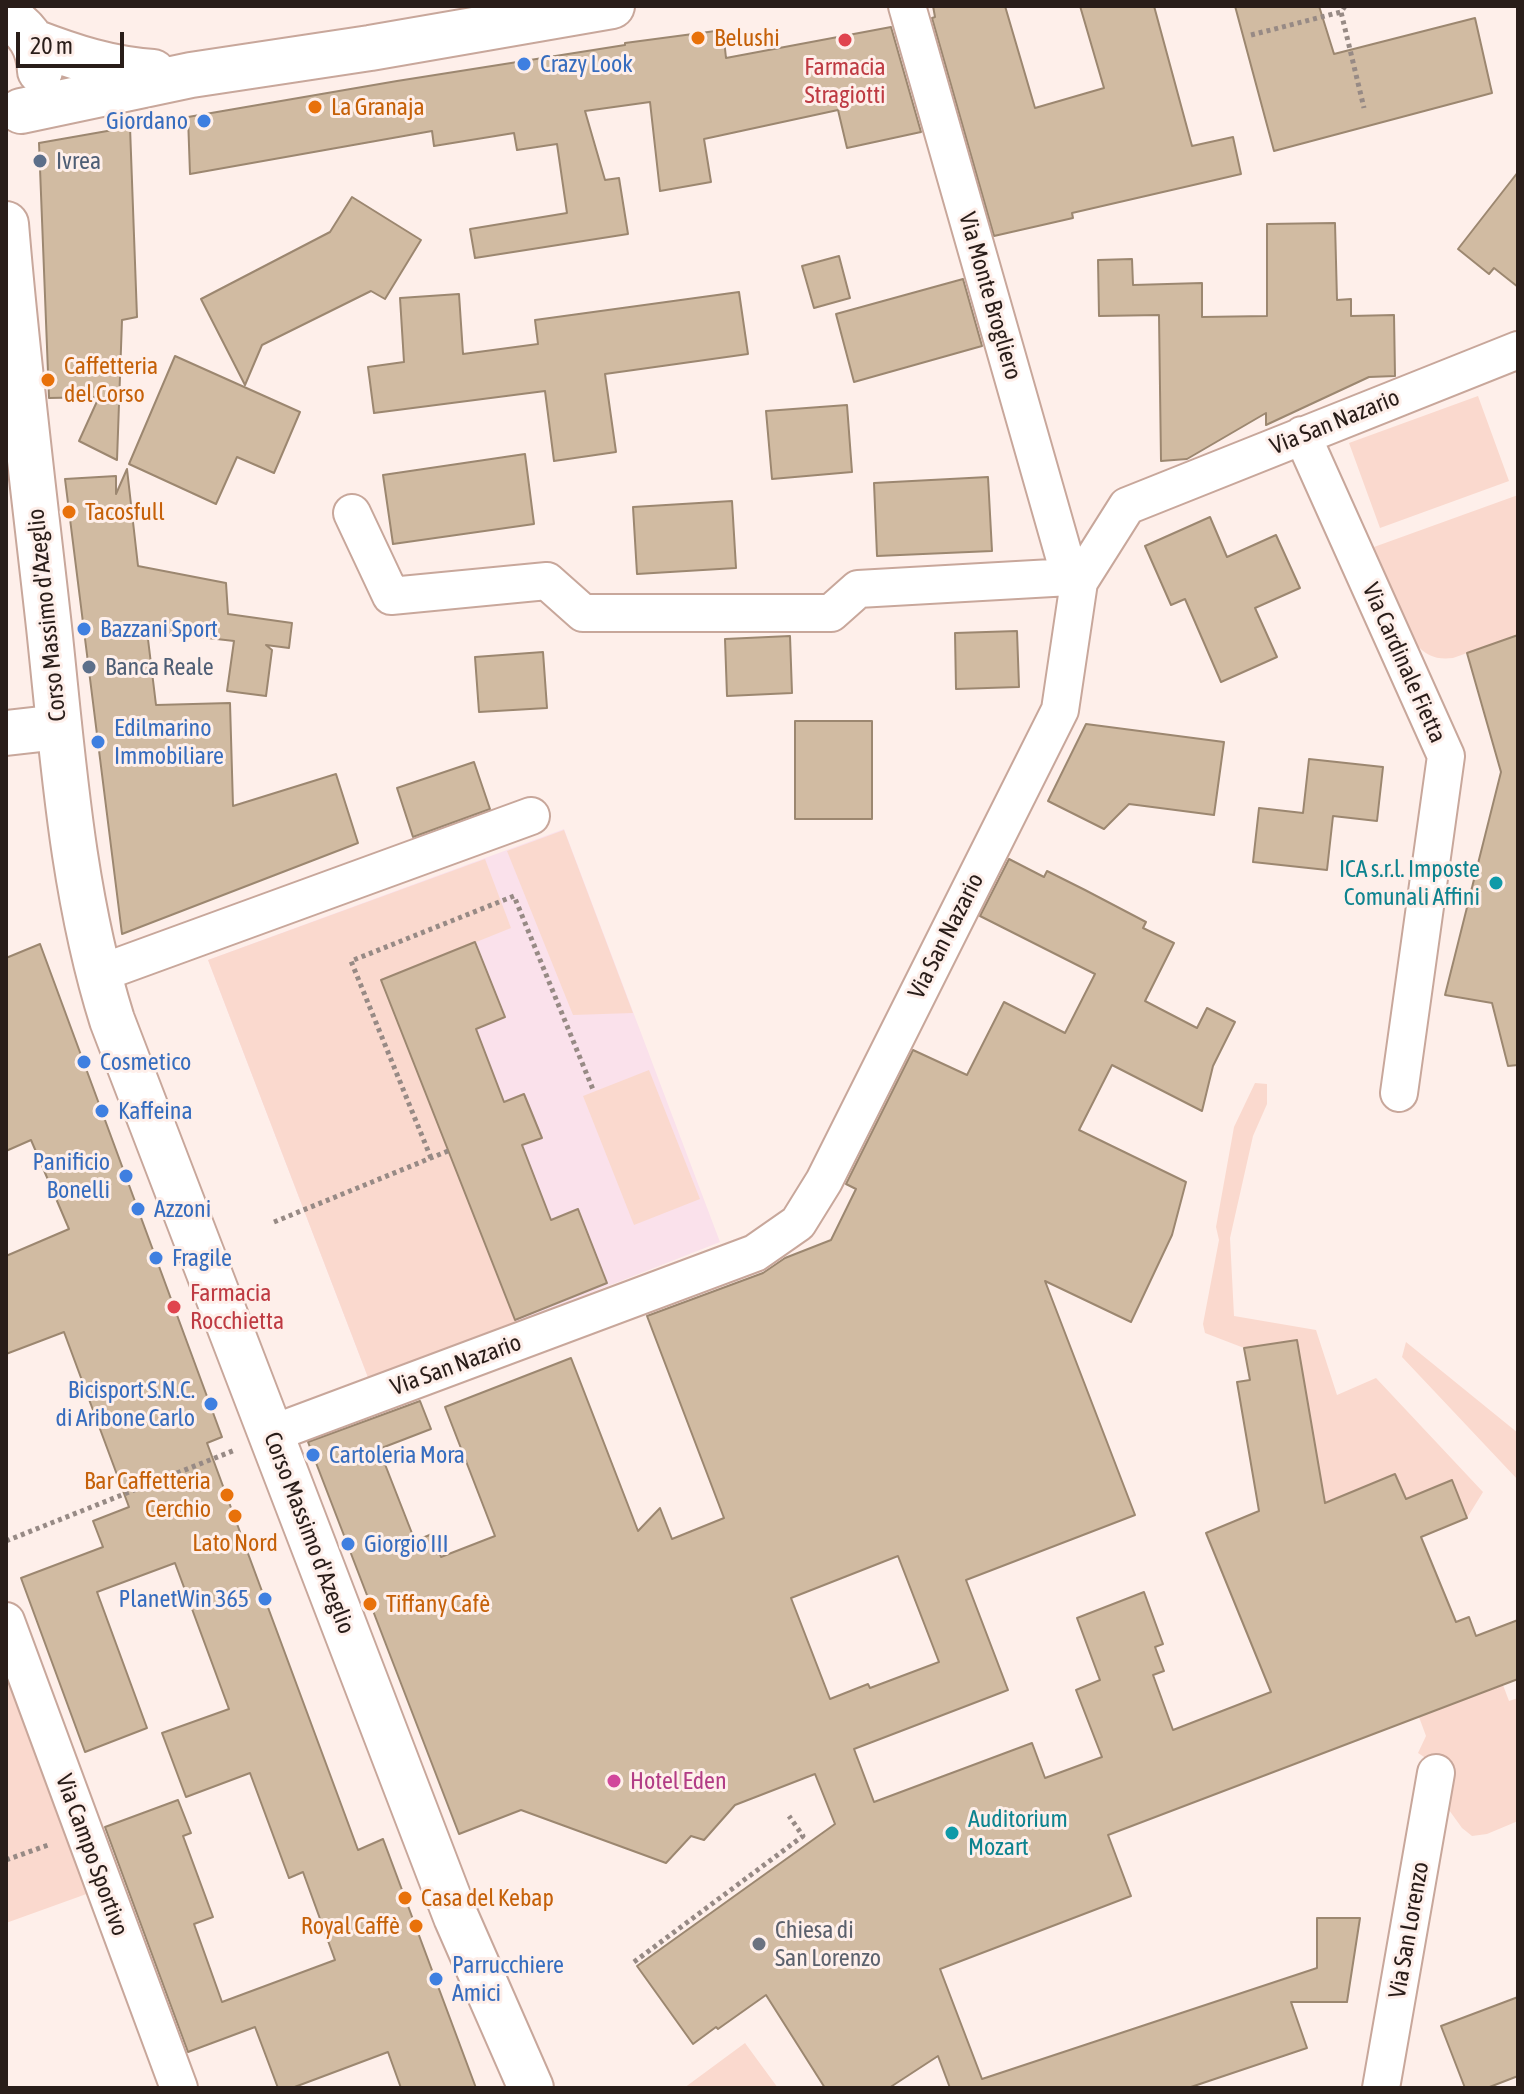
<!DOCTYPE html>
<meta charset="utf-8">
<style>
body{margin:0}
#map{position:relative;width:1524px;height:2094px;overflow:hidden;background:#feefea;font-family:"Asap Condensed",sans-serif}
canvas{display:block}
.frame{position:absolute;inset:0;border:8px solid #291d19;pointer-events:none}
.scale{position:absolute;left:16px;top:32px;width:108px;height:36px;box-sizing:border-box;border:4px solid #291d19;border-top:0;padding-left:10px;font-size:24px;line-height:28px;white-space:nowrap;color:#291d19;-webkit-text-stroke:6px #feefea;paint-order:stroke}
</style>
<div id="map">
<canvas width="1524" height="2094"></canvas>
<div class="frame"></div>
<div class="scale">20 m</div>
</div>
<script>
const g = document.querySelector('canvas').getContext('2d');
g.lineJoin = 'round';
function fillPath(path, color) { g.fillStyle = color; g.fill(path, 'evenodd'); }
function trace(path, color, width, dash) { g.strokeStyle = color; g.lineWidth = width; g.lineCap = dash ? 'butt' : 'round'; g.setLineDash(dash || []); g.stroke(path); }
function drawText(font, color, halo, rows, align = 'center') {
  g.font = font + ' "Asap Condensed",sans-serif'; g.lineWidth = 6; g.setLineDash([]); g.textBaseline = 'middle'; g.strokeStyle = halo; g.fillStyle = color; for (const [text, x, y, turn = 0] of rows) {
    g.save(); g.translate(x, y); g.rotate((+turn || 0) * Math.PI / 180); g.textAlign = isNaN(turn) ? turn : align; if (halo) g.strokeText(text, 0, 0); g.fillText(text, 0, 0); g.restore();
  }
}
fillPath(new Path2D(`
 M564,829L720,1242L369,1380L208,960Z`), '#fae1eb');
fillPath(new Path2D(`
 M1478,396L1509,481L1380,528L1349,443Z
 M1518,495V635L1453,658C1437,660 1426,656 1416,644L1374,547Z
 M564,830L633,1013L573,1015L507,851Z
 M485,859L511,928L382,980L517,1322L369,1380L208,960Z
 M649,1070L700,1199L634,1225L583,1096Z
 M1255,1083L1267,1084V1104L1253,1136L1230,1238L1234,1316L1316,1330L1337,1395L1376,1378L1483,1492L1467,1518L1452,1481L1406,1499L1395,1474L1324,1503L1297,1340L1244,1348L1205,1333L1203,1324L1219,1240L1216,1227L1234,1127Z
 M1406,1342L1518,1433V1480L1402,1357Z
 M6,1660L92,1892L6,1923Z
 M1503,1685L1509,1701L1518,1698V1821L1487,1834L1472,1836L1462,1828L1449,1810L1453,1776L1418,1753L1426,1736L1419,1717Z
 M745,2043L778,2088H684Z`), '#fad9ce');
const building = new Path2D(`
 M933,6H1005L1035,108L1104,88L1080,6H1154L1192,146L1233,137L1241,174L1072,213L1073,218L994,236L932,18L935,17Z
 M1235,6H1319L1334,54L1475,18L1492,93L1274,151Z
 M891,27L921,132L847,148L838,110L704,139L711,182L660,191L650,102L585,111L605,180L619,178L628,234L475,258L470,229L567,213L557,144L517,150L514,133L434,146L432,131L190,174L188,117L397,81L625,45V43L723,30L726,58Z
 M130,127L137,317L122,320L117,460L79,441L99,397L49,398L39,143Z
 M1518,172V287L1494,268L1489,274L1458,249Z
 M352,197L421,240L385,299L371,291L262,345L245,385L201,299L330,232Z
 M1335,223L1337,300L1351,299V316L1394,315L1395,376L1369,377L1266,425V413L1187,459L1161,461L1159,315L1099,316L1098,260L1132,259L1133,285L1202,283V317L1267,316V224Z
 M839,256L850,298L814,308L802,266Z
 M963,279L982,346L854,382L836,314Z
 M739,292L748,354L605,374L616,452L554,461L545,391L374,413L368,367L404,362L400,298L459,294L463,354L538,344L535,320Z
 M175,356L300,412L274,473L237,457L216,504L129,464Z
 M847,405L852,472L772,479L766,411Z
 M525,454L534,524L393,544L383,475Z
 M127,469L138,566L226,583L228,614L292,623L289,648L266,645L272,650L266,696L227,691L234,641L147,631L156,705L230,703L233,806L336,774L358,843L122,934L65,479L116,476V494Z
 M988,477L992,551L877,556L874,483Z
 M732,501L736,568L637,574L633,507Z
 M1210,517L1227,557L1276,535L1300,588L1255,608L1277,657L1221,682L1185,599L1171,605L1145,546Z
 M1017,631L1019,687L956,689L955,633Z
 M1518,635V1065L1508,1066L1492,1003L1445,995L1501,772L1467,653Z
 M790,636L792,693L727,696L725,639Z
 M543,652L547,708L479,712L475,657Z
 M795,721H872V819H795Z
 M1086,724L1224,742L1214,815L1129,804L1104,829L1048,801Z
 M1309,759L1383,767L1377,821L1333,816L1327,870L1253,862L1259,808L1303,813Z
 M474,762L490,809L413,837L397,788Z
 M1009,859L1044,877L1047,871L1085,890L1146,922L1143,928L1174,943L1145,1001L1197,1028L1207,1008L1235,1022L1213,1066L1202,1111L1112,1065L1079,1130L1186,1182L1172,1235L1131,1322L1045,1281L1135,1515L966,1580L1008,1690L854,1749L874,1802L1032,1743L1045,1778L1102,1757L1076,1690L1100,1680L1077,1618L1144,1592L1163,1644L1155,1647L1164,1671L1153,1675L1173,1730L1271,1692L1206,1533L1259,1511L1237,1382L1250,1380L1244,1348L1297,1340L1325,1503L1395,1474L1406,1499L1452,1480L1467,1518L1421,1537L1456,1622L1469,1617L1476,1636L1518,1620V1679L1108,1835L1131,1896L940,1969L982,2079L1317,1968V1918H1360L1347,2002H1291L1307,2048L1188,2088H950L938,2056L889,2088H825L766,1995L718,2029L716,2027L693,2044L637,1966L835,1824L815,1774L735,1805L704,1840L691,1836L666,1863L521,1810L459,1834L308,1442L420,1401L431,1429L379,1449L415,1541L432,1534L441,1557L495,1536L445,1407L571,1358L638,1531L660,1508L672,1539L724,1518L647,1316L763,1273L785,1258L831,1240L856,1189L846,1184L913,1050L967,1075L1004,1002L1065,1033L1095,974L980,916ZM898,1556L939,1662L870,1688L868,1684L830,1699L791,1598Z
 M475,942L505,1017L476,1029L504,1102L524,1094L542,1138L522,1145L551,1220L578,1209L607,1283L515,1320L381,980Z
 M40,944L222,1437L207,1443L358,1850L383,1839L476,2088H401L388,2052L292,2088H278L255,2027L188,2052L105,1827L178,1800L191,1833L183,1836L213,1917L194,1924L222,2002L335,1960L303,1872L289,1878L250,1773L186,1797L162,1733L229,1709L175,1563L97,1592L147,1728L85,1752L21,1578L103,1547L93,1521L129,1507L64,1332L6,1354V1256L69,1229L31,1140L6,1151V958Z
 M1518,1997V2076L1487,2088H1465L1441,2026Z`);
fillPath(building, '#d1bba2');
trace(building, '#9c8770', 2);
const street = new Path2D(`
 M907,6L1070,577L1079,582
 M1302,435L1446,756L1399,1093
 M352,513L391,596L547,581L583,613H831L858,589L1070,577
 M98,974L531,816
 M271,1434L755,1253L798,1223L824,1181L1060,710L1079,582L1127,506L1518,350
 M6,1621L179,2088
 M1381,2088L1436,1773`);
const secondary = new Path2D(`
 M6,733L59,727`);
const primary = new Path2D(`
 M6,16C28,29 39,46 40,71
 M34,42C73,57 110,69 153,72
 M21,111L191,75L370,48L612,6
 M6,224C17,358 34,493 49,627C63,758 72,893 112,1020L456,1917L531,2088`);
trace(street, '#c8a79b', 40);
trace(secondary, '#c8a79b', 48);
trace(primary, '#c8a79b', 48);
trace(new Path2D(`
 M1345,6L1341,12L1364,108
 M1251,35L1341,12
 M431,1158L351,961L514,896L594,1092
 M274,1222L448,1151
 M6,1541L235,1450
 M6,1860L51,1844
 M634,1962L803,1836L789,1816`), '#978a85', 5, [4, 4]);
trace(street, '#fff', 36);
trace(secondary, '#fff', 44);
trace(primary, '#fff', 44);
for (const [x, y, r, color] of [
 [698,38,8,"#e8710a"],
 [845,40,8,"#e0444e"],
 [524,64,8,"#3f7fe0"],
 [315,107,8,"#e8710a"],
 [204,121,8,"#3f7fe0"],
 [40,161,8,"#5c6f8a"],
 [48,380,8,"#e8710a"],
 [69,512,8,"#e8710a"],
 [84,629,8,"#3f7fe0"],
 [89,667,8,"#5c6f8a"],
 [98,742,8,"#3f7fe0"],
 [1496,883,8,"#0f9aa8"],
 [84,1062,8,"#3f7fe0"],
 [102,1111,8,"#3f7fe0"],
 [126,1176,8,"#3f7fe0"],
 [138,1209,8,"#3f7fe0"],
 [156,1258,8,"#3f7fe0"],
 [174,1307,8,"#e0444e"],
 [211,1404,8,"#3f7fe0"],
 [313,1455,8,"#3f7fe0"],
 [227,1495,8,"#e8710a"],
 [235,1516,8,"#e8710a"],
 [348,1544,8,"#3f7fe0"],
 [265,1599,8,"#3f7fe0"],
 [370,1604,8,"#e8710a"],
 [614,1781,8,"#d1479c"],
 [952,1833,8,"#0f9aa8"],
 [405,1898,8,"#e8710a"],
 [416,1926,8,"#e8710a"],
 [759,1944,8,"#6b7280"],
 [436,1979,8,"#3f7fe0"]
]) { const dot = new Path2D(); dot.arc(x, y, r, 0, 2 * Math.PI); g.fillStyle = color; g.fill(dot); trace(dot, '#feefea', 3); }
drawText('24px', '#c56008', '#feefea', [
 ["Belushi",714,38],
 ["La Granaja",331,107],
 ["Caffetteria",64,366],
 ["del Corso",64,394],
 ["Tacosfull",85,512],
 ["Bar Caffetteria",211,1481,"right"],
 ["Cerchio",211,1509,"right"],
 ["Lato Nord",235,1543,"center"],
 ["Tiffany Cafè",386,1604],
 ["Casa del Kebap",421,1898],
 ["Royal Caffè",400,1926,"right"]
], 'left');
drawText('24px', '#366cbe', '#feefea', [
 ["Crazy Look",540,64],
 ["Giordano",188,121,"right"],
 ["Bazzani Sport",100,629],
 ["Edilmarino",114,728],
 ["Immobiliare",114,756],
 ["Cosmetico",100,1062],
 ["Kaffeina",118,1111],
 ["Panificio",110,1162,"right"],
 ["Bonelli",110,1190,"right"],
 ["Azzoni",154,1209],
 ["Fragile",172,1258],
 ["Bicisport S.N.C.",195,1390,"right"],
 ["di Aribone Carlo",195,1418,"right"],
 ["Cartoleria Mora",329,1455],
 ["Giorgio III",364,1544],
 ["PlanetWin 365",249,1599,"right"],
 ["Parrucchiere",452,1965],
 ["Amici",452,1993]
], 'left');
drawText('24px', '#be3a42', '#feefea', [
 ["Farmacia",845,67],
 ["Stragiotti",845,95],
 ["Farmacia",190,1293,"left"],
 ["Rocchietta",190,1321,"left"]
]);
drawText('24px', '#4e5e75', '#feefea', [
 ["Ivrea",56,161],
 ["Banca Reale",105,667]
], 'left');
drawText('24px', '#291d19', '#feefea', [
 ["Via Monte Brogliero",990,296,74],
 ["Via San Nazario",1335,422,-22],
 ["Corso Massimo d'Azeglio",47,615,-96],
 ["Via Cardinale Fietta",1404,663,66],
 ["Via San Nazario",946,936,-63],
 ["Via San Nazario",456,1365,-20],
 ["Corso Massimo d'Azeglio",309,1533,69],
 ["Via Campo Sportivo",92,1855,70],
 ["Via San Lorenzo",1409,1930,-80]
]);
drawText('24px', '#0d838f', '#feefea', [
 ["ICA s.r.l. Imposte",1480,869],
 ["Comunali Affini",1480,897],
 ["Auditorium",968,1819,"left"],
 ["Mozart",968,1847,"left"]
], 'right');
drawText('24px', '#b23c85', '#feefea', [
 ["Hotel Eden",630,1781]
], 'left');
drawText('24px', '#5b616d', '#feefea', [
 ["Chiesa di",775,1930],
 ["San Lorenzo",775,1958]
], 'left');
</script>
